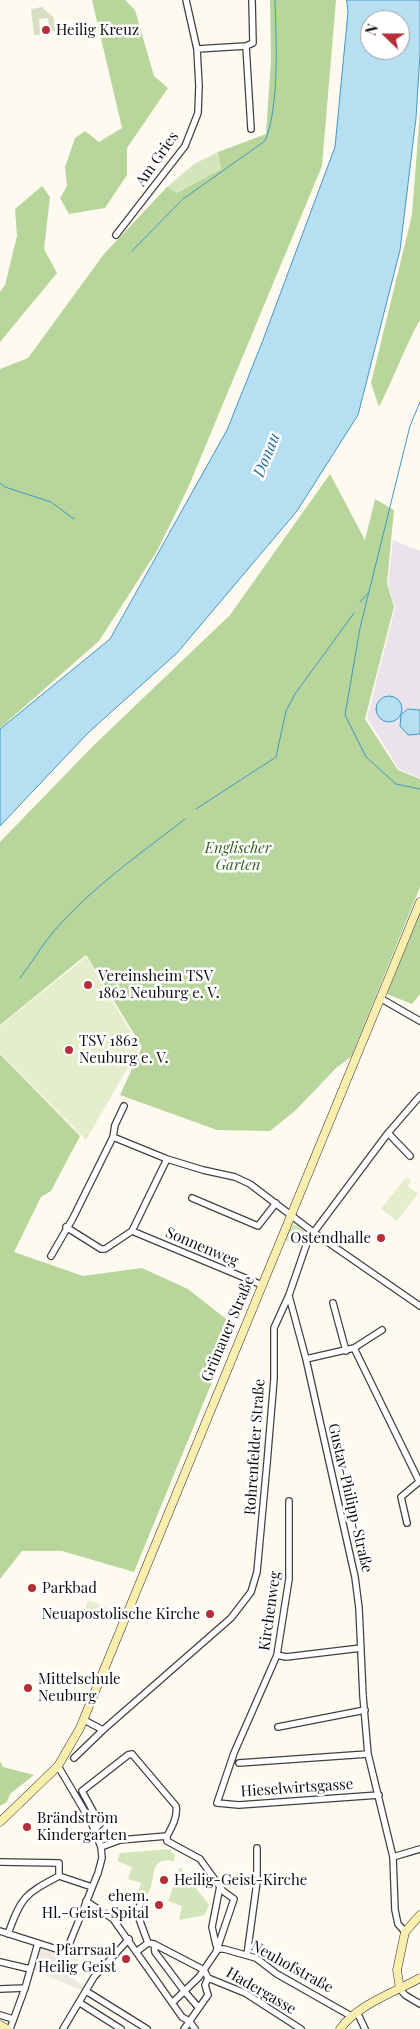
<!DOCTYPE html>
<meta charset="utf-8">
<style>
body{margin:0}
#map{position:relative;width:420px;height:2029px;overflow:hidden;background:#fefaef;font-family:"Playfair Display",serif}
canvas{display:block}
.north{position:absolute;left:360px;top:10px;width:50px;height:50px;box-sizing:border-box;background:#fff;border:1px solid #9f9f9f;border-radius:50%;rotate:292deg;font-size:14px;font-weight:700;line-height:20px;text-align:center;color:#0e0e0e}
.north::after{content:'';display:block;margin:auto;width:18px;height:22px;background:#b52e3a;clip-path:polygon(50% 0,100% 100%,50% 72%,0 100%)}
</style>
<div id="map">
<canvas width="420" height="2029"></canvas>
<div class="north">N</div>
</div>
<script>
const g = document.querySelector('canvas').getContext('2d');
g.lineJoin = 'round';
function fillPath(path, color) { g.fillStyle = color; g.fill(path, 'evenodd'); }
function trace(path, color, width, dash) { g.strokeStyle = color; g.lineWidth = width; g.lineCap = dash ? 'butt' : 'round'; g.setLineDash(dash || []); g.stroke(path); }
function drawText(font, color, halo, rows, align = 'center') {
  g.font = font + ' "Playfair Display",serif'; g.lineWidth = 5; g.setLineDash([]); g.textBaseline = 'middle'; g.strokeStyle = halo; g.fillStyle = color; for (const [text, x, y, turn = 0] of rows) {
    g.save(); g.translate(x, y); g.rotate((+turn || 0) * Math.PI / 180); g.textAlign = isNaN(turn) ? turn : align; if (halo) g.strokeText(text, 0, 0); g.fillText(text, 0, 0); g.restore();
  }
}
fillPath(new Path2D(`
 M393,540L420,551V778L399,769L367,718L395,608L388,583Z`), '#eae3ec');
fillPath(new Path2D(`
 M218,152L221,169L175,193L167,187L194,164Z
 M293,1225H297L304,1231V1235L300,1246L285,1240L290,1228Z
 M169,1849L175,1855L174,1861C153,1857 155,1870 151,1886C150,1891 146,1896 143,1900L137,1898L141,1883L128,1879L132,1867L117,1861L120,1853Z
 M180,1867L209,1905L205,1915L179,1920L182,1906L168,1901Z`), '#d3e6bb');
fillPath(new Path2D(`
 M92,0H125L135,10L154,76L168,88L127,148V175L105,208L69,214L60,198L67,186L65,167L75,138L85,131L99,142L122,128Z
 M270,0H336L322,166L188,488L157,551L99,641L0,728V369L28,358L104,254L167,187L176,193L221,169L218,152L266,134L271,59Z
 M420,110V320C404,348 394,378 379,407L371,383L412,215Z
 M42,186L50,197L44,249L57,273L0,342V292L5,285L17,236L15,209Z
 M330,474L365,540L375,499L394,510L387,583L394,607L365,719L398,770L420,779V887L351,1057L336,1068L296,1110L270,1131L217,1130L120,1095L142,1047L86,955L0,1025V842L93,746L230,615Z
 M420,913V994L412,1004L387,994Z
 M0,1054L80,1136L51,1191L41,1197L14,1252L83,1276L142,1268L188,1289L235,1326L134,1572L62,1551H22L0,1579Z
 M0,1761L3,1767L34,1775L10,1794L7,1802L0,1806Z`), '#b8d69b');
fillPath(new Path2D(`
 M42,7L54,18L55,31H50L48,18L39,19L40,35H34L31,9Z`), '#d7dfc2');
fillPath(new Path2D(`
 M86,957L140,1047L86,1140L0,1053V1026Z
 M406,1177L411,1181L408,1186L418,1194L397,1221L381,1209Z
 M88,1600L108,1608L104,1617L85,1609Z`), '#e4eecc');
fillPath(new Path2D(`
 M39,1944L70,1953L78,1960L69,1976L87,1988L85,1992L31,1969Z`), '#eee9df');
const water = new Path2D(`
 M347,0H420V54L416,118L400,250L358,415L297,511L177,653L88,733L0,826V729L110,639L227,430L263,340L335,147L348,12ZM370,20H400V50H370Z
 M376 709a13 13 0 1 1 26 0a13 13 0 1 1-26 0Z
 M408,709L420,710V734L408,735L400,726L401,715Z`);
fillPath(water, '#b7dff2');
trace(water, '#4396c5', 1);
trace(new Path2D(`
 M183,199L265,141C280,104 276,40 275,0
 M132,251L181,201
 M420,402L410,426L360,628L345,715L366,757L396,784L420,789
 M0,483L5,487L51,502L74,519
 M360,602L368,593
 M196,809L276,757L286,711L295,694L354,613
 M20,978C32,963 41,946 54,931C91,888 140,854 185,819`), '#4396c5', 1);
const street = new Path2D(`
 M246,46L251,129
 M197,49L246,46L253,43L252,0
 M116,235L185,146L198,113L199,86L197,49L186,0
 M380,998L420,1021
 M388,1133L410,1156
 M113,1137L167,1159L203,1170L235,1177L250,1184L313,1232L420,1306
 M192,1198L258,1226L276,1203
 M66,1227L101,1249H105L132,1231L167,1159
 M132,1231L262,1285
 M51,1256L73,1218L113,1137L115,1125L124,1106
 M289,1296L306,1359L355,1577L359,1608L363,1696L368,1754L393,1857L395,1910L398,1924L405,1932
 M333,1303L346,1351
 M354,1348L419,1481
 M306,1359L354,1348L382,1330
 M289,1501V1579L277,1655L234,1753L217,1803L239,1805L379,1795
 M407,1523L401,1497L420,1481
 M277,1655L286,1657L361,1648
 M84,1720L103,1730L231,1618L251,1592L257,1572L267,1463L274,1379V1328L289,1295L308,1240L388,1133L420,1096
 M278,1727L365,1710
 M74,1758L103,1730
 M239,1763L368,1754
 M94,1830L100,1824L82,1791L128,1755L132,1754L176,1806C178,1816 172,1827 167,1836
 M167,1836V1841L200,1859L223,1891L234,1899L216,1952L199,1977L172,2003
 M101,1847L120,1840L167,1836
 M393,1857L420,1849
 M0,1862L59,1863V1876C25,1894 21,1897 8,1934
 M62,1877L92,1887
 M86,1901L113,1919L182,2017L189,2021L195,2029
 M141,1902L137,1913L148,1943
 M0,1931L66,1952L98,1873L102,1858L101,1847L91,1822L58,1766
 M154,1944L155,1952L185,1992L199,2008
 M216,1945L212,1927L220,1886
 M217,1949H224L256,1958L277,1974L351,2016
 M136,1952L148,1943L154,1944L204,1970L208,1978L205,1985L208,1995L184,2029
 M247,1955L257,1882V1848
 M0,1962L30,1969
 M208,1978L245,1993L301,2029
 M0,1989L25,1988
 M400,1989L405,1995L420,2004
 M86,1991L147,2029
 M80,2003L121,2029
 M357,2012L365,2029
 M0,2015L13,2019
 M10,2029L25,1988L38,1943
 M63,2029L94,1977L129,1939`);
const secondary = new Path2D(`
 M0,1822L58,1766L80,1728L420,902
 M400,1989L397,1970L405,1932L420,1915
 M0,2025L7,2029
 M340,2029C357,2005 395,1992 420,1978`);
trace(street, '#414141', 8);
trace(secondary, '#303030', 9);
trace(street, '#fff', 5.5);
trace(secondary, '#faeeaf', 8);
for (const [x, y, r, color] of [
 [46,30,5,"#b52e3a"],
 [88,985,5,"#b52e3a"],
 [69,1050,5,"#b52e3a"],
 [381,1238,5,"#b52e3a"],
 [32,1588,5,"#b52e3a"],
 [210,1614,5,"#b52e3a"],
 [28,1688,5,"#b52e3a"],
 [27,1827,5,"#b52e3a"],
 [164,1880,5,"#b52e3a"],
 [159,1905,5,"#b52e3a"],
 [126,1959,5,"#b52e3a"]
]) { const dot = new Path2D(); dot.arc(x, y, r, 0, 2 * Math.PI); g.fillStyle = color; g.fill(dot); trace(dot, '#fff', 2); }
drawText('15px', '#0e0e0e', '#fff', [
 ["Heilig Kreuz",56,30],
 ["Vereinsheim TSV",98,976],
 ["1862 Neuburg e. V.",98,993],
 ["TSV 1862",79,1041],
 ["Neuburg e. V.",79,1058],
 ["Ostendhalle",371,1238,"right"],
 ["Parkbad",42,1588],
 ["Neuapostolische Kirche",200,1614,"right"],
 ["Mittelschule",38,1679],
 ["Neuburg",38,1696],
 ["Brändström",37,1818],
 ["Kindergarten",37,1835],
 ["Heilig-Geist-Kirche",174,1880],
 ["ehem.",149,1896,"right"],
 ["Hl.-Geist-Spital",149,1913,"right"],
 ["Pfarrsaal",116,1950,"right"],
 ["Heilig Geist",116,1967,"right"]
], 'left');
drawText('15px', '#0e0e0e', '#fff', [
 ["Am Gries",157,159,-55],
 ["Sonnenweg",202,1247,23],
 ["Grünauer Straße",228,1329,-67],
 ["Rohrenfelder Straße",255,1447,-86],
 ["Gustav-Philipp-Straße",350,1498,77],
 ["Kirchenweg",270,1611,-82],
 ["Hieselwirtsgasse",297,1788,-4],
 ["Neuhofstraße",292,1967,29],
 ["Hadergasse",261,1991,30]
]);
drawText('italic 15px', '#326122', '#fff', [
 ["Englischer",238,848],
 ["Garten",238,865]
]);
drawText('italic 16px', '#1f6898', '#fff', [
 ["Donau",267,455,-68]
]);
</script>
